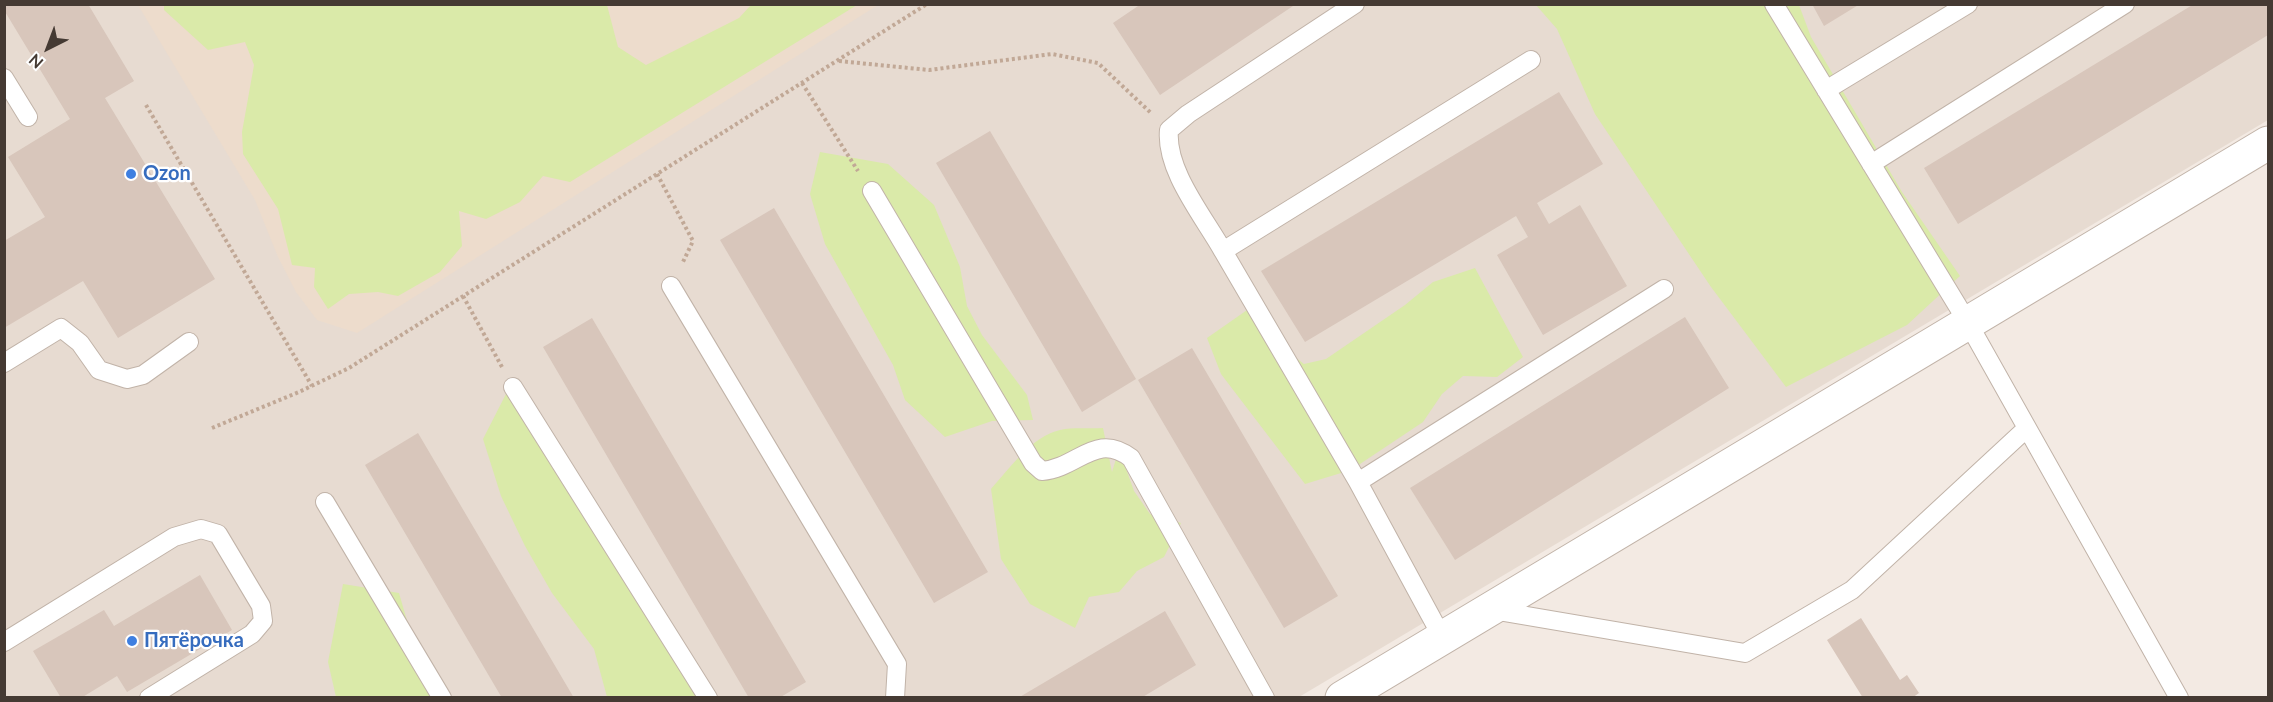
<!DOCTYPE html>
<meta charset="utf-8">
<style>
body{margin:0}
#map{position:relative;width:2273px;height:702px;overflow:hidden;background:#f3eae3;font-family:Lato,sans-serif}
canvas{display:block}
.frame{position:absolute;inset:0;border:6px solid #453a33;pointer-events:none}
.north{position:absolute;left:18px;top:18px;width:60px;height:60px;-webkit-text-stroke:4px #fff;paint-order:stroke;rotate:222deg;font-size:16px;font-weight:700;line-height:24px;text-align:center;color:#453a33}
.north::after{content:'';display:block;margin:auto;width:21px;height:27px;background:#453a33;clip-path:polygon(50% 0,100% 100%,50% 72%,0 100%)}
</style>
<div id="map">
<canvas width="2273" height="702"></canvas>
<div class="frame"></div>
<div class="north">N</div>
</div>
<script>
const g = document.querySelector('canvas').getContext('2d');
g.lineJoin = 'round';
function fillPath(path, color) { g.fillStyle = color; g.fill(path, 'evenodd'); }
function trace(path, color, width, dash) { g.strokeStyle = color; g.lineWidth = width; g.lineCap = dash ? 'butt' : 'round'; g.setLineDash(dash || []); g.stroke(path); }
function drawText(font, color, halo, rows, align = 'center') {
  g.font = font + ' Lato,sans-serif'; g.lineWidth = 4.5; g.setLineDash([]); g.textBaseline = 'middle'; g.strokeStyle = halo; g.fillStyle = color; for (const [text, x, y, turn = 0] of rows) {
    g.save(); g.translate(x, y); g.rotate((+turn || 0) * Math.PI / 180); g.textAlign = isNaN(turn) ? turn : align; if (halo) g.strokeText(text, 0, 0); g.fillText(text, 0, 0); g.restore();
  }
}
fillPath(new Path2D(`
 M4,5H2268V120L1299,697H5Z`), '#e7dbd1');
fillPath(new Path2D(`
 M138,5H878L357,333L317,320L296,292L278,257L255,200Z`), '#eddccc');
fillPath(new Path2D(`
 M164,4L607,5L618,47L646,65L739,18L751,5H857L570,182L543,176L520,202L486,219L459,211L462,246L440,272L398,296L378,292L349,294L328,309L314,287L315,268L292,265L278,209L243,154L242,132L254,65L245,42L208,50L164,10Z
 M1536,5H1799L1811,37L1902,192L1960,276L1907,325L1786,387L1711,287L1595,114L1557,29Z
 M820,152L888,164L934,205L960,267L967,306L982,335L1027,395L1033,420L992,421L945,437L905,400L893,365L825,244L810,194Z
 M1475,268L1523,357L1497,377L1463,376L1442,394L1423,422L1351,470L1305,484L1221,374L1207,338L1250,308L1267,335L1304,364L1326,359L1405,305L1433,282Z
 M507,392L713,697H607L594,649L552,593L525,546L501,496L483,439Z
 M1103,428L1112,472L1119,449L1134,491L1150,514L1181,523L1164,557L1137,571L1119,592L1089,597L1075,628L1030,604L1001,559L991,489C1009,469 1032,436 1060,430C1073,427 1089,429 1103,428Z
 M343,584L399,593L417,655L446,697H336L328,662Z`), '#daeaa9');
fillPath(new Path2D(`
 M4,4H88L134,81L105,98L215,279L118,338L83,281L4,328V241L45,217L8,157L70,119L4,10Z
 M1141,4H1296L1160,95L1113,23Z
 M1812,4H1860L1824,26Z
 M2194,4H2268V35L1958,224L1924,168Z
 M1559,92L1603,164L1537,203L1549,224L1580,205L1627,286L1543,335L1497,255L1528,237L1516,216L1305,342L1261,271Z
 M990,131L1136,379L1082,412L936,163Z
 M774,208L988,572L934,603L720,240Z
 M1685,317L1729,388L1455,560L1410,488Z
 M592,318L806,682L779,698H749L543,347Z
 M1192,348L1338,596L1284,628L1138,380Z
 M418,433L574,698H502L365,465Z
 M200,575L232,630L127,692L117,676L81,698H61L33,651L104,610L114,626Z
 M1165,611L1196,665L1141,698H1018Z
 M1861,618L1900,680L1907,675L1919,693L1912,698H1863L1827,640Z`), '#d8c6bb');
const lane = new Path2D(`
 M1774,4L1968,323L2179,698
 M4,78L28,117
 M1826,90L1968,4
 M1871,164L2125,4
 M872,191L1033,463L1042,471C1078,468 1096,431 1131,458L1265,698
 M1223,251C1204,217 1165,170 1169,130L1188,114L1355,4
 M671,286L897,664L895,698
 M4,363L61,328L80,343L99,370L127,379L143,375L189,342
 M513,387L708,698
 M1358,482L1223,251L1531,60
 M325,502L442,698
 M1492,610L1745,653L1852,590L2027,428
 M1442,637L1358,482L1664,289
 M4,642L174,537L201,529L218,534L261,606L263,621L252,634L149,698`);
const street = new Path2D(`
 M1342,698L2268,143`);
trace(lane, '#c1b3a8', 20);
trace(street, '#c1b3a8', 35);
trace(new Path2D(`
 M839,61L929,70L1052,54L1098,63L1151,113
 M802,83L858,171
 M146,105L312,386
 M657,174L693,241L682,264
 M463,296L502,367
 M212,428L299,392L349,368L927,4`), '#c1a896', 4, [3, 3]);
trace(lane, '#fff', 18);
trace(street, '#fff', 33);
for (const [x, y, r, color] of [
 [131,174,6,"#3f7fe0"],
 [132,641,6,"#3f7fe0"]
]) { const dot = new Path2D(); dot.arc(x, y, r, 0, 2 * Math.PI); g.fillStyle = color; g.fill(dot); trace(dot, '#fff', 2); }
drawText('bold 20px', '#366cbe', '#fff', [
 ["Ozon",143,174],
 ["Пятёрочка",144,641]
], 'left');
</script>
